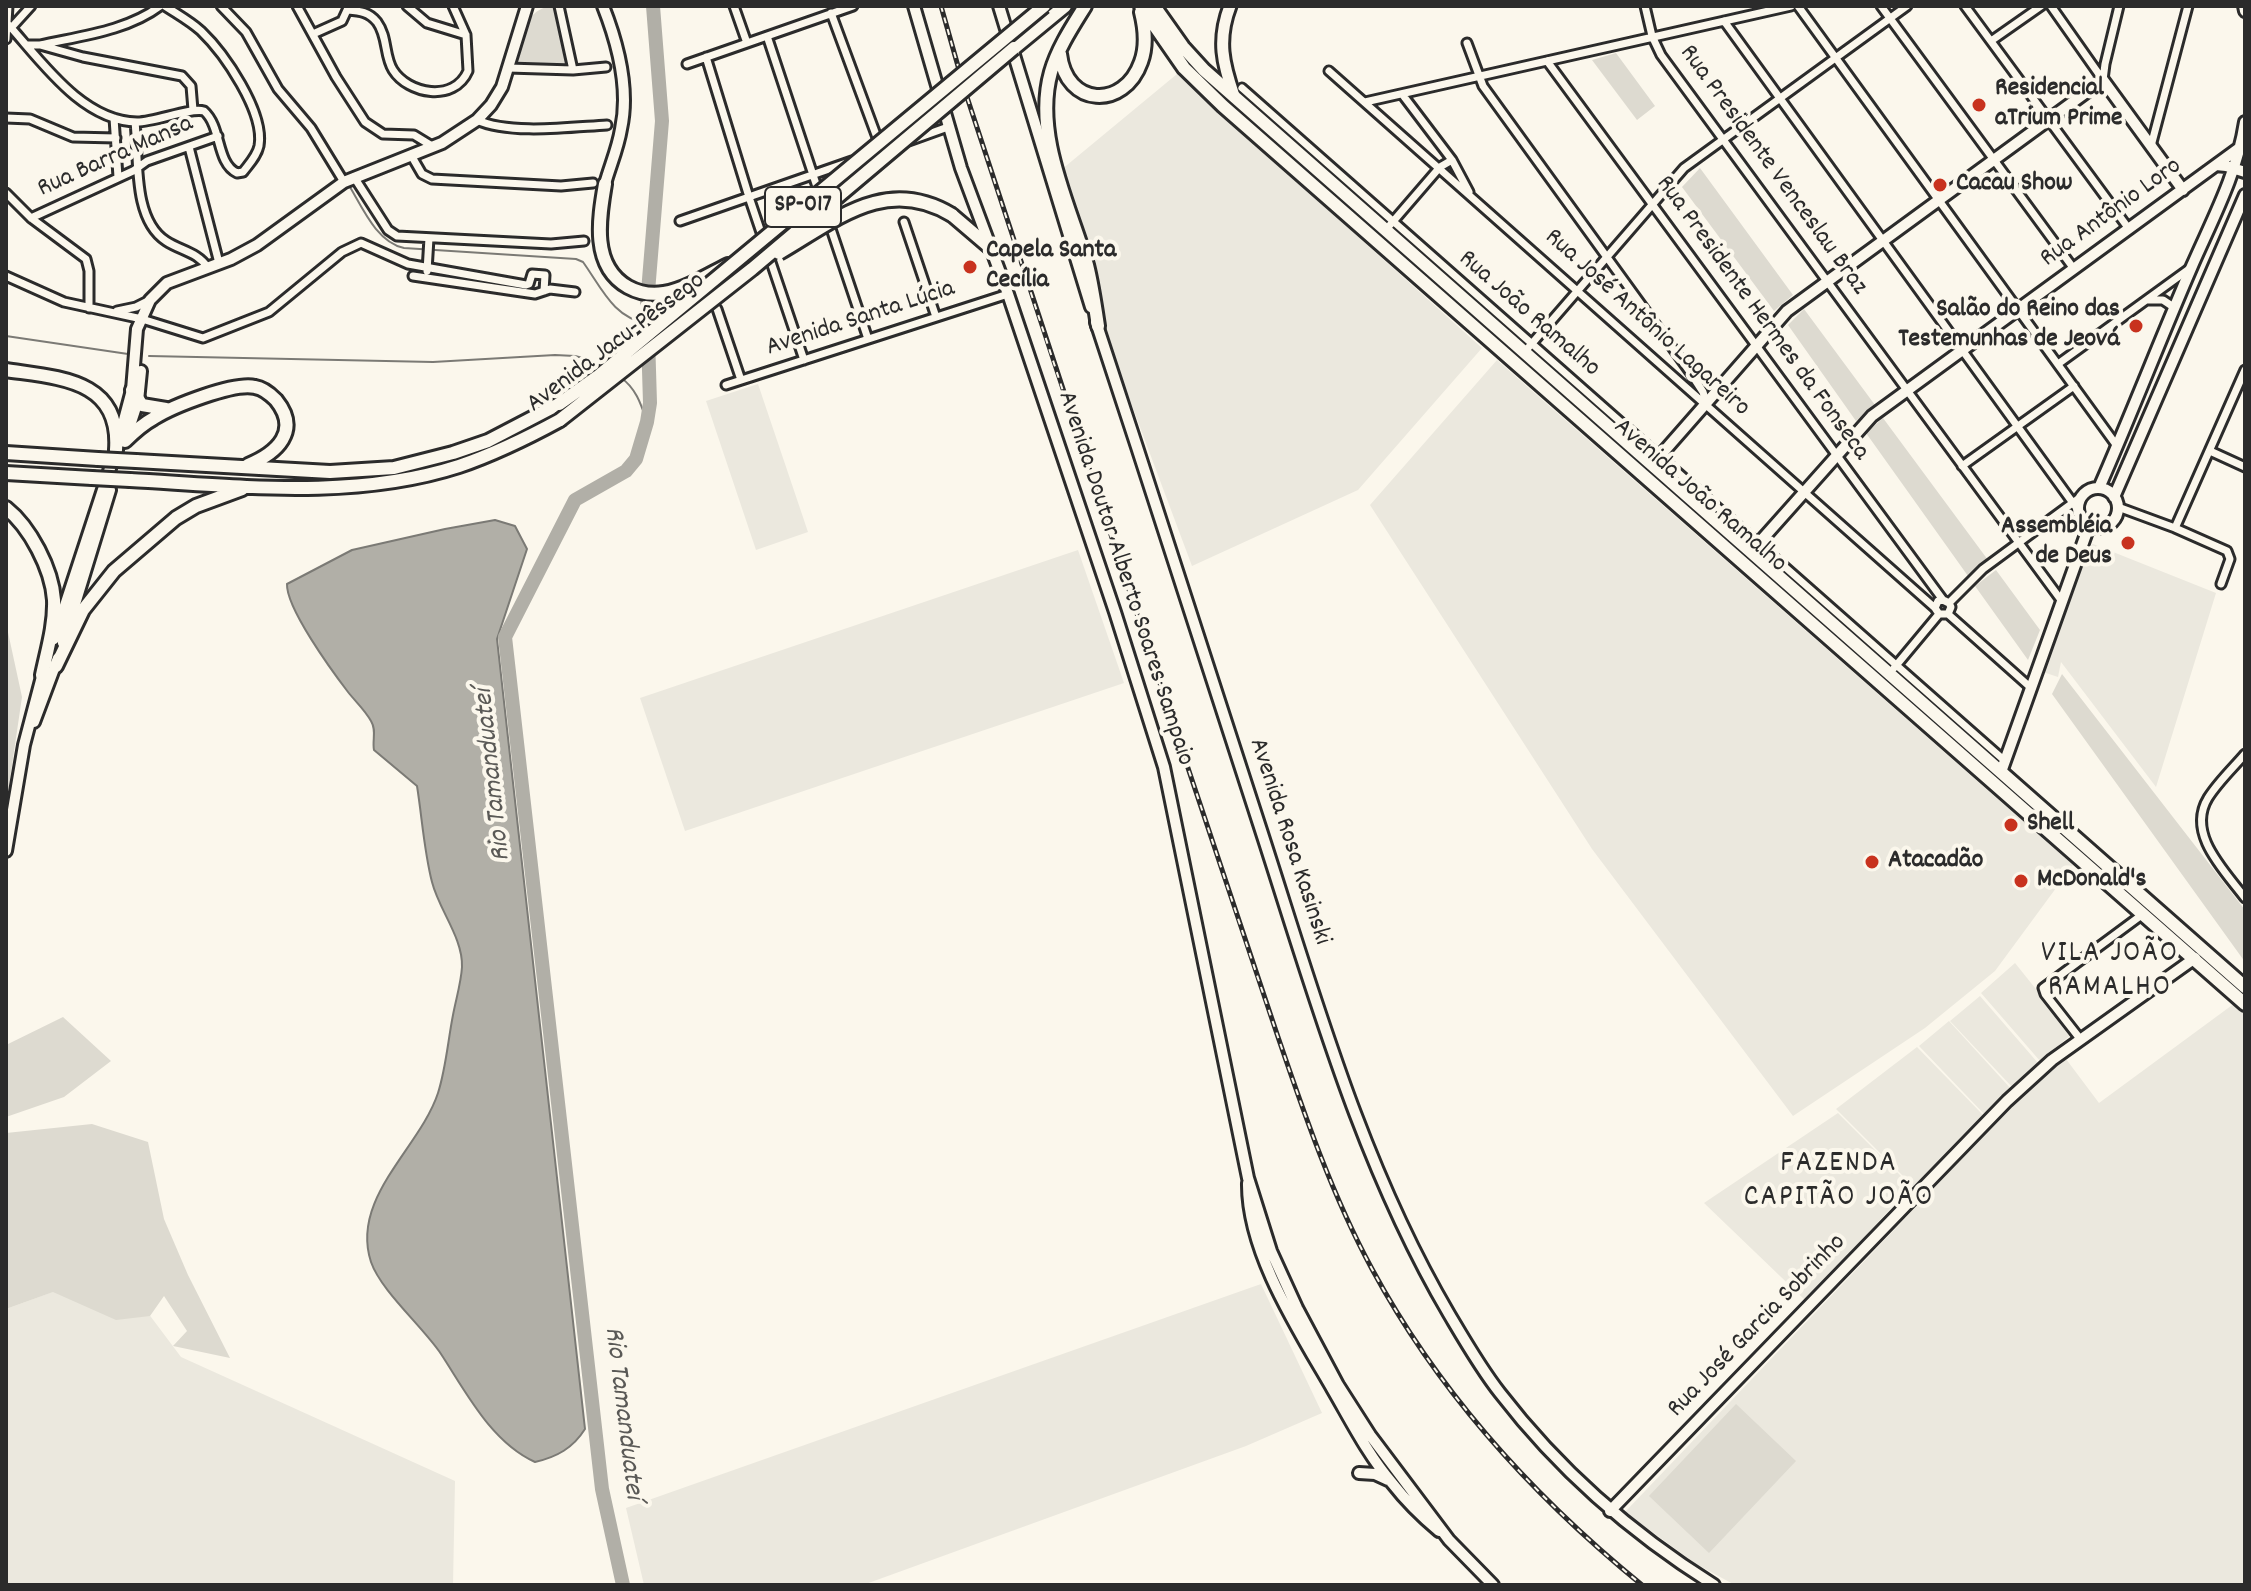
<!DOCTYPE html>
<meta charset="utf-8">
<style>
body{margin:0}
#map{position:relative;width:2251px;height:1591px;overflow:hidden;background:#fbf7ec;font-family:Dekko,sans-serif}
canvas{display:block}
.frame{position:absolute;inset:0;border:8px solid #2b2b2b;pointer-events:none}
</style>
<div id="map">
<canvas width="2251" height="1591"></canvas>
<div class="frame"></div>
</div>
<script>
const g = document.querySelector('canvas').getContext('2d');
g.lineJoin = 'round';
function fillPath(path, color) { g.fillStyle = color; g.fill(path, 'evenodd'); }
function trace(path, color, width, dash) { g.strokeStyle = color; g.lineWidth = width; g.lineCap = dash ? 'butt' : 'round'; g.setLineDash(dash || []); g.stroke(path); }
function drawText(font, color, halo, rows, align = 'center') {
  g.font = font + ' Dekko,sans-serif'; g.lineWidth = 8; g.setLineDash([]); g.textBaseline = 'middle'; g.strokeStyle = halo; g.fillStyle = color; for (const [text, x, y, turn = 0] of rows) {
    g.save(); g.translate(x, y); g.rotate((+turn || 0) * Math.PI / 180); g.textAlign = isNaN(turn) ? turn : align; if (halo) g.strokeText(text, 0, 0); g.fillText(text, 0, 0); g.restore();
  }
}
fillPath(new Path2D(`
 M1177,74L1482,348L1358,490L1192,566L1119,371L1061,170Z
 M1497,360L2073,865L1995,971L1925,1028L1793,1116L1592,849L1370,505Z
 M758,384L808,532L756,550L706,401Z
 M2093,544L2216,593L2156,787L2061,662L2058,677L2043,672L2086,548Z
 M1078,550L1124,683L685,831L640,698Z
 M2015,963L2072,1034L2040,1061L1981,993Z
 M1980,996L2038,1063L2013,1088L1950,1021Z
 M2235,1003L2245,1013V1585H1735L1696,1564L1625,1512L2039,1078L2066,1059L2099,1103Z
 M1949,1021L2012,1090L1986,1116L1919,1046Z
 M1917,1047L1984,1116L1914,1187L1836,1109Z
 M1838,1113L1911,1186L1806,1301L1704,1203Z
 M115,1269L181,1357L455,1481L453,1585H6V1309Z
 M1261,1284L1322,1413L1246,1446L863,1585H644L626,1508Z`), '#ebe8de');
fillPath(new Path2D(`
 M555,6L568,67L514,65C521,41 524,6 555,6Z
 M1616,53L1655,106L1637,120L1592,60Z
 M1700,168L1793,295L1774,311L1682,187Z
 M1804,309L1875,405L1856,421L1788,325Z
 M1883,418L1988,560L1968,576L1866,433Z
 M1996,570L2040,630L2028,660L1975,586Z
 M6,623L22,697L6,806Z
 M2062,674L2245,910V962L2052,694Z
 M63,1017L111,1061L64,1097L6,1117V1045Z
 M92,1124L148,1142L164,1219L188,1275L230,1358L173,1346L187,1331L164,1296L150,1316L116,1320L53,1292L6,1309V1133Z
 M1736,1404L1796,1461L1709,1553L1649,1496Z`), '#dddad0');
const water = new Path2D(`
 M495,520L515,526L527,549L497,639L585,1429C573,1448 557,1457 535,1462C491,1442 466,1392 441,1354C423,1327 381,1291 371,1262C350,1198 420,1148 438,1093C446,1068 448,1040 453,1015C456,999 461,983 462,967C463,938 439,910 432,882C424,851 422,817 417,786L374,750C372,740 377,731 371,721C365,710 355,701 348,692C332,671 286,608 287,584L352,550L445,529Z`);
fillPath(water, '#b1afa7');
trace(water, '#7b7a75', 2);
trace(new Path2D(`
 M350,187C363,209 377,242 404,248L576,259L583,262C601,287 614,319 647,323
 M6,336L128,354
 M149,356L433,362L555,355L575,356L602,363
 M620,377C636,388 641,404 647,422`), '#7b7a75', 2);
trace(new Path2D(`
 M623,1585L602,1489L505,637L575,500L626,471L636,459L647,422L650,403L647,304L662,121L653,6`), '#b1afa7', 14);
const street = new Path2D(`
 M221,6L246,32L278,89L311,128L344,182
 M297,6L336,77L365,122L383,134L414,135L432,146
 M407,6L427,23L466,35
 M559,6L573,70
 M734,6L747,43
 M1645,6L1652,36L1661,55L2061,600
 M1798,6L2117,446
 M1881,6L2074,269
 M1965,6L2129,229
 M2051,6L2103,80
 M348,10C360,11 369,12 377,22C388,37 384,56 393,70C408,94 454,103 468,71L466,35L453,6
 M831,13L882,151
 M1724,21L2078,510
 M6,22C40,59 81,121 137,122C156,122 190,107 204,111C222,127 216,163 237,173L243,172C249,164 257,156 259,146C265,112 224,53 201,31C190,21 177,14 165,6
 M11,28L31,6
 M313,34L342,21L348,8
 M767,36L819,193
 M6,39L8,6
 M1991,41L2041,6
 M1467,43L1483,86L1690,372L1703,392L1706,402
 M27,45H40C80,36 127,31 160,6
 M40,45L83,57L182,76L191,86L193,110
 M706,57L749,197L804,360
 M1547,61L1943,600
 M687,64L853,6
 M508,68L573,70L606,67
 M1329,71L1935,608L1939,614H1948L1951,607L1949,603L1943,600L1938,601L1935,608
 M2103,80L2105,64L2119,6
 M1242,88L2005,761
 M1402,94L1452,160L1469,192
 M1365,102L1791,6
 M6,118L30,119L73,137L116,138
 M114,118L118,177
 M477,120C510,135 571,127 607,125
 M135,122C139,157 132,219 166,241C181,251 198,252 208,268
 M909,141L948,127
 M2151,146L2188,6
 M189,147L219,263
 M411,155L422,174L432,179L561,186L593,183
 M354,177L388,230L397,236L551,244L584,241
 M6,193L31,218L86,259L89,271V308
 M31,218L133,171L147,161L218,136
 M828,220L868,339
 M680,221L852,161
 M904,222L936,317
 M1390,225L1440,167L1452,160
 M427,271L429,238
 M6,276L64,302L142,319L203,338L269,312L342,252L361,243L408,264L526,285L529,284L532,274L545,275L544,291
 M413,276L535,294L550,289L575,292
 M2148,300H2163L2175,308
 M717,309L741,380
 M117,311L136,307L150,300
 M1528,348L1684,168L1907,6
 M2058,364L2189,269
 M726,385L1008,294
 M2210,451L2245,467
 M1962,466L2074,386
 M2118,507L2175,528L2227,551L2230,559L2221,584
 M2175,528L2245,370
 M1949,603L1983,569L2082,496
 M1948,614L2030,687
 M1894,668L1939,614
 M2245,754C2233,768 2218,782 2208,798C2186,834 2225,871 2245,898
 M2081,1040L2045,994L2043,988L2143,914`);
const secondary = new Path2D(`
 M603,6C618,44 630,88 621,129C618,148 610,166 605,184
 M914,6L961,168L1008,294L1115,612L1164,767L1248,1178L1271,1251L1297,1308L1338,1385L1370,1435L1449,1540L1493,1585
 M999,6L1091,307
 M2244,6L2245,11
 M2216,165L2226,166L2245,172
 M1096,322C1151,489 1205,656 1259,824C1313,990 1360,1163 1449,1314C1465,1341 1481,1369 1500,1393C1560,1471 1631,1533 1714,1585
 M125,441L138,401L141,371
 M1652,465L1787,311L2103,80L2183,190
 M2099,488C2131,415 2160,340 2192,266C2213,218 2237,174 2245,122
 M2078 508a20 20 0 1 1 40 0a20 20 0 1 1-40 0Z
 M2114,497L2245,195
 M1748,549L1758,544L1872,416L2242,146
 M54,639L116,450L132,390L137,329L150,300L167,283L231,259L257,245L344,182L442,143L477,120L491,105L502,87L527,6
 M63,643L110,490
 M34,722L58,658
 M2001,772L2089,526
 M6,851L24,745L44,669
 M1248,1183C1247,1252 1299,1331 1333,1390C1351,1421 1368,1455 1392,1483C1406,1501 1421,1516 1439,1531
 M1359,1473L1375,1474L1388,1480
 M1610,1511L2007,1101L2052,1060L2195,958`);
const primary = new Path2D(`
 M1230,6C1217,40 1223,64 1234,96`);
const highway = new Path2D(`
 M1085,6C1072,27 1058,48 1051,72C1033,135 1070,206 1087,265C1092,285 1095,306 1098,326
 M1141,6L1184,68L1223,106L2245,1004
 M1154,6L1183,47L1204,70L2245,987
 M1014,48L1065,6
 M1060,54C1066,107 1124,110 1141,62C1147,46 1145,28 1141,12
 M605,184C599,219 591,266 628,287C639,293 652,295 664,293C686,289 708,275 728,265
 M952,215L993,250
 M6,370C59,378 121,379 116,450
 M132,390L142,405L166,409
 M125,441C134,432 143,424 154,418C173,406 234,382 255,387C262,388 271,395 276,400C301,431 277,453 248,465
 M6,453L98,459
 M136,461L330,472L394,468L453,453L488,441L559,404
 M6,473L92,478
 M130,480C238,486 354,500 459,466C494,454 527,438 560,420
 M6,508C30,527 52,569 54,600C55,625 47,651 42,675
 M56,666L83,610L114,571L176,518L196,506L242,489`);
trace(street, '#2b2b2b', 13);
trace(secondary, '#2b2b2b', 16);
trace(primary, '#2b2b2b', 17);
trace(highway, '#2b2b2b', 18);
trace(street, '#fbf7ec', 7);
trace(secondary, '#fbf7ec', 10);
trace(primary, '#fbf7ec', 11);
trace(highway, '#fbf7ec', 12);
const rail = new Path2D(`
 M941,6L965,91C1038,314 1110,537 1185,759C1216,851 1246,944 1278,1037C1305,1116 1332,1195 1372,1269C1439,1393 1534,1497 1642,1585`);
trace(rail, '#2b2b2b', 5);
trace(rail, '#fbf7ec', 2, [6]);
const highwayBridge = new Path2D(`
 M779,253C836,220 886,175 952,215
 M559,404L597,377L1044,6
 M560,420L752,269L1014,48
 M98,459L136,461
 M92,478L130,480`);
trace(highwayBridge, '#2b2b2b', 18, []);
trace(highwayBridge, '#fbf7ec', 12);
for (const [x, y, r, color] of [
 [1979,105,8,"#c8321e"],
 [1940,185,8,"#c8321e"],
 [970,267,8,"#c8321e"],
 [2136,326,8,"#c8321e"],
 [2128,543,8,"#c8321e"],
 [2011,825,8,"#c8321e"],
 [1872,862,8,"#c8321e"],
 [2021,881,8,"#c8321e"]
]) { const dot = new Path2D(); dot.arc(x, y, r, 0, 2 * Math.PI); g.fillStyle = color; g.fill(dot); trace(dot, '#fbf7ec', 3); }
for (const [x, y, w] of [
 [803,207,76]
]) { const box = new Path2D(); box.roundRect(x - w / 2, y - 20, w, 40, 6); g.fillStyle = '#fbf7ec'; g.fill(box); trace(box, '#2b2b2b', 2); }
drawText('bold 24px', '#2b2b2b', null, [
 ["SP-017",803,207]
]);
drawText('bold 26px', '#2b2b2b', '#fbf7ec', [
 ["Residencial",1995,90],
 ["aTrium Prime",1995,120],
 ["Cacau Show",1956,185],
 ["Capela Santa",986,252],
 ["Cecília",986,282],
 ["Salão do Reino das",2120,311,"right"],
 ["Testemunhas de Jeová",2120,341,"right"],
 ["Assembléia",2112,528,"right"],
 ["de Deus",2112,558,"right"],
 ["Shell",2027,825],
 ["Atacadão",1888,862],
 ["McDonald's",2037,881]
], 'left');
drawText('26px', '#2b2b2b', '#fbf7ec', [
 ["Rua Barra Mansa",116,158,-24],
 ["Rua Presidente Venceslau Braz",1772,171,54],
 ["Rua Antônio Loro",2112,214,-36],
 ["Rua João Ramalho",1528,315,41],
 ["Rua Presidente Hermes da Fonseca",1761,319,54],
 ["Avenida Santa Lúcia",861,320,-18],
 ["Rua José Antônio Lagareiro",1646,324,42],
 ["Avenida Jacu-Pêssego",617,344,-37],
 ["Avenida João Ramalho",1699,497,41],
 ["Avenida Doutor Alberto Soares Sampaio",1124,579,72],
 ["Avenida Rosa Kasinski",1288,842,72],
 ["Rua José Garcia Sobrinho",1758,1327,-46]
]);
drawText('italic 28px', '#5a5956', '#fbf7ec', [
 ["Rio Tamanduateí",495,775,-96],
 ["Rio Tamanduateí",621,1413,83]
]);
g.letterSpacing = '2px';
drawText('30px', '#2b2b2b', '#fbf7ec', [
 ["VILA JOÃO",2110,956],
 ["RAMALHO",2110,990],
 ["FAZENDA",1839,1166],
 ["CAPITÃO JOÃO",1839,1200]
]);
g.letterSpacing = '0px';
</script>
